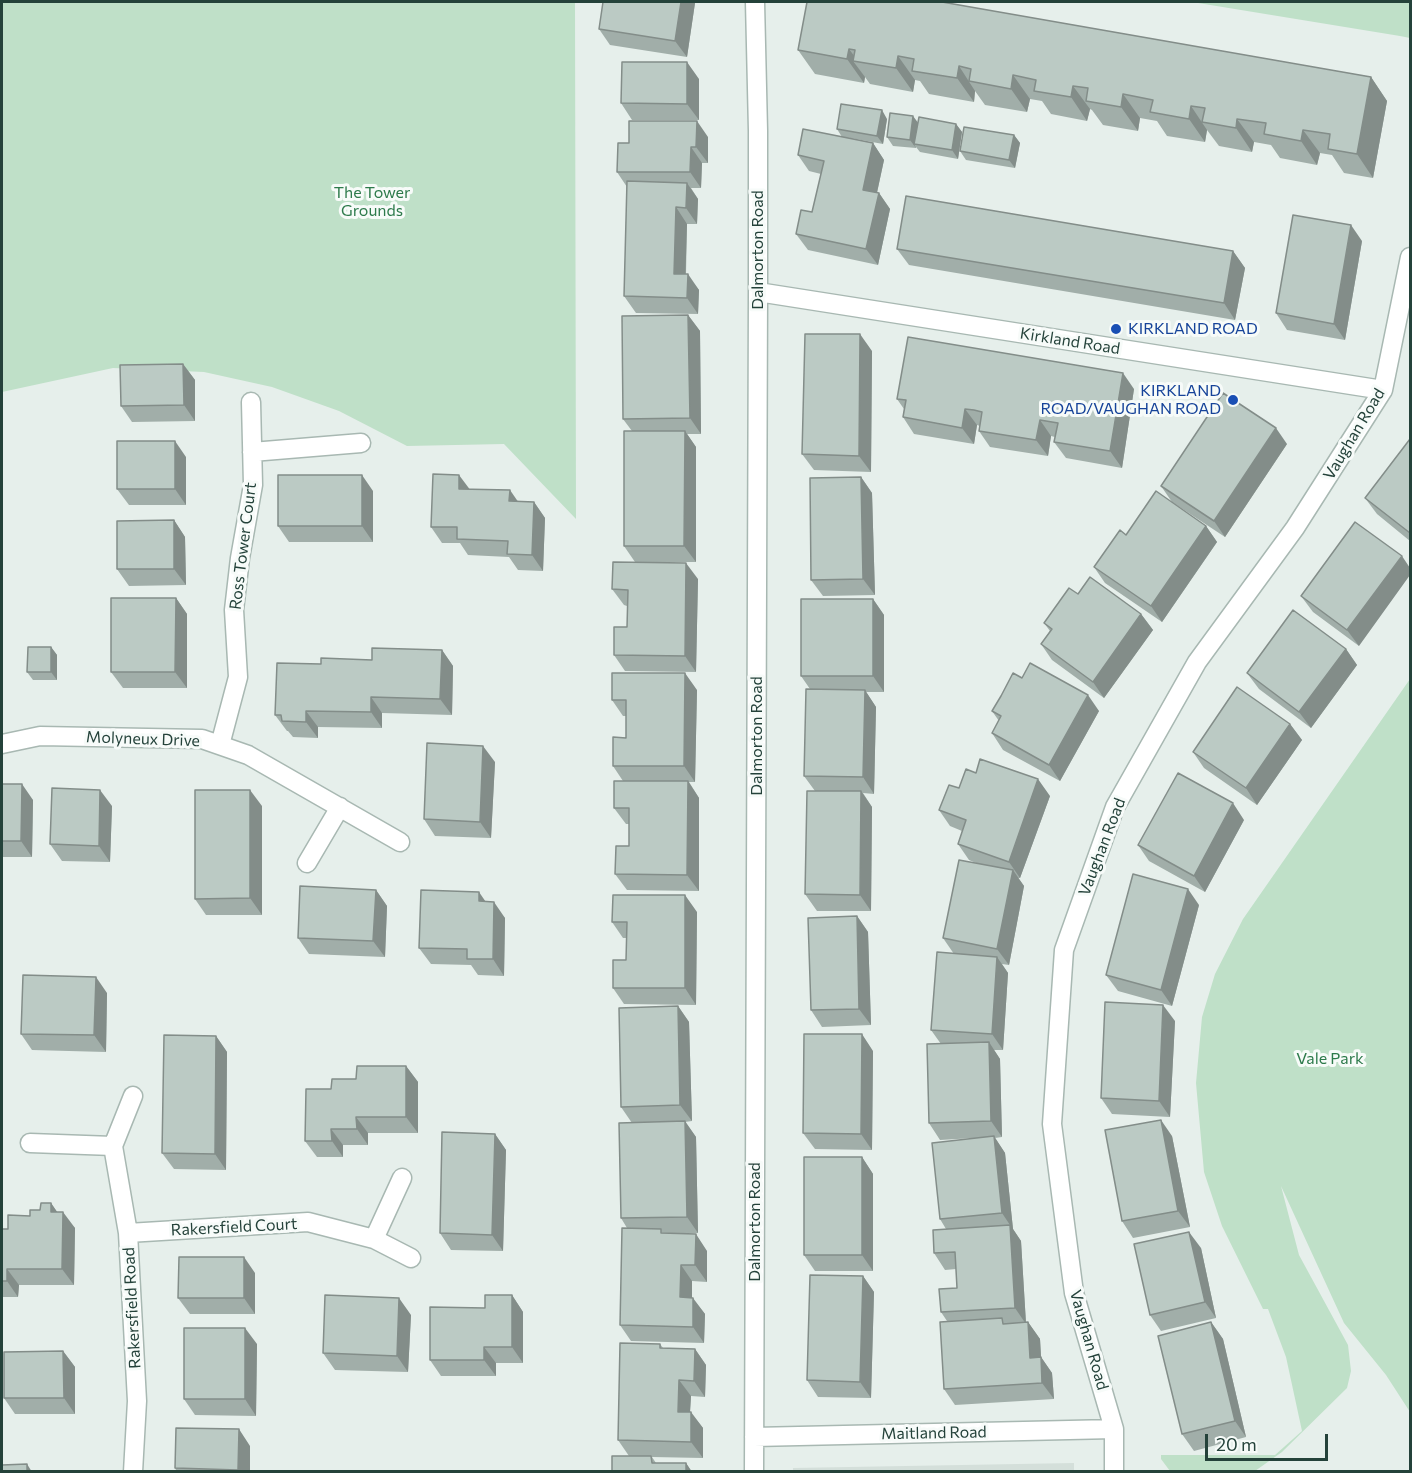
<!DOCTYPE html>
<style>
body{margin:0}
#map{position:relative;width:1412px;height:1473px;overflow:hidden;background:#e6efeb;font-family:Commissioner,sans-serif}
canvas{display:block}
.frame{position:absolute;inset:0;border:3px solid #24423a;pointer-events:none}
.scale{position:absolute;left:1205px;top:1434px;width:123px;height:27px;box-sizing:border-box;border:3px solid #24423a;border-top:0;padding-left:8px;font-size:18px;line-height:21px;white-space:nowrap;color:#24423a;-webkit-text-stroke:4px #f7fbf9;paint-order:stroke}
</style>
<div id="map">
<canvas width="1412" height="1473"></canvas>
<div class="frame"></div>
<div class="scale">20 m</div>
</div>
<script>
const g = document.querySelector('canvas').getContext('2d');
g.lineJoin = 'round';
function fillPath(path, color) { g.fillStyle = color; g.fill(path, 'evenodd'); }
function trace(path, color, width, dash) { g.strokeStyle = color; g.lineWidth = width; g.lineCap = dash ? 'butt' : 'round'; g.setLineDash(dash || []); g.stroke(path); }
function drawText(font, color, halo, rows, align = 'center') {
  g.font = font + ' Commissioner,sans-serif'; g.lineWidth = 6; g.setLineDash([]); g.textBaseline = 'middle'; g.strokeStyle = halo; g.fillStyle = color; for (const [text, x, y, turn = 0] of rows) {
    g.save(); g.translate(x, y); g.rotate((+turn || 0) * Math.PI / 180); g.textAlign = isNaN(turn) ? turn : align; if (halo) g.strokeText(text, 0, 0); g.fillText(text, 0, 0); g.restore();
  }
}
fillPath(new Path2D(`
 M1074,1463V1472L793,1471V1468Z`), '#d4dfda');
fillPath(new Path2D(`
 M2,2H575L576,519L504,444L407,446L339,411L272,387L204,372L113,368L2,392Z
 M1192,2H1410V38L1400,36Z
 M1410,679V1412L1386,1375L1344,1323L1281,1186L1299,1255L1348,1345L1351,1371L1347,1388L1282,1452L1255,1471H1170L1161,1459V1455H1275L1302,1431L1286,1357L1268,1309H1263L1222,1226L1204,1172L1196,1083L1202,1017L1215,974L1243,919Z`), '#bfe0c8');
const street = new Path2D(`
 M758,292L1383,390
 M252,452L361,443
 M2,744L40,736L202,739L248,755L400,842
 M220,745L238,677L234,610L240,558L253,485L251,402
 M307,863L340,807
 M30,1143L113,1146
 M128,1233L308,1222L374,1239L411,1258
 M374,1239L402,1178
 M754,1437L1114,1429
 M133,1472L137,1401L128,1233L113,1146L133,1096
 M754,1472L758,292V131L755,2
 M1114,1472V1429L1074,1293L1052,1124L1064,950L1115,807L1197,662L1295,528L1383,390L1410,257`);
trace(street, '#a8b8b2', 21);
trace(street, '#fff', 18);
fillPath(new Path2D(`
 M807,2L1371,77L1387,101L1373,178L1344,173L1332,155L1320,153L1317,165L1280,158L1271,145L1254,142L1252,152L1219,146L1207,130L1205,142L1167,136L1157,121L1140,118L1138,131L1103,125L1092,110L1090,109L1087,121L1051,114L1042,101L1030,99L1027,112L985,105L975,91L974,102L929,94L920,81L915,80L913,92L870,84L865,77L864,83L815,74L798,50Z
 M695,3L687,57L610,45L599,29Z
 M699,79V120H632L621,103Z
 M887,119L883,144L845,137L873,143L884,160L877,193H879L890,209L878,265L808,250L796,234L812,212L821,174L809,171L798,155L842,137L837,129Z
 M918,123L956,124L962,132L958,159L920,152L916,147V148L893,146L887,137Z
 M1014,135L1020,143L1015,168L966,160L960,151Z
 M708,137V163H702L701,188H691L698,199L697,224H687L686,274L699,290L698,314L636,313L624,296L627,187L617,172L629,143Z
 M1362,241L1345,340L1287,330L1276,313Z
 M897,249L1233,251L1245,268L1235,320L909,265Z
 M688,315L700,331L701,434H687L696,447V562H635L624,546L632,431L623,419Z
 M872,351L871,472L814,470L802,454Z
 M183,364L195,380V421L132,422L121,406Z
 M1134,389L1122,468L1066,458L1054,442L1055,437L1051,436L1048,456L990,447L979,431L980,426L977,425L974,444L914,434L903,417L904,409L897,399Z
 M1410,439V541L1377,514L1365,498Z
 M1287,444L1225,537L1172,502L1161,486Z
 M186,457V505H129L117,489Z
 M861,477L872,493L875,595L823,596L811,580Z
 M469,489L518,501L534,502L545,518L543,571L518,570L509,557L468,555L460,543H442L431,527Z
 M373,491V542H289L278,526Z
 M174,520L185,537L186,585L129,586L117,569Z
 M1355,522L1359,646L1313,612L1301,596Z
 M1206,526L1217,542L1162,622L1105,583L1094,567L1126,535Z
 M698,579L696,672L625,671L614,655L627,627V606L624,605L612,589Z
 M1078,594L1141,614L1153,630L1104,698L1052,660L1041,644L1050,631L1044,623Z
 M176,598L187,614V688H123L111,672Z
 M873,599L884,615V692H866L876,707L874,794L863,793L872,807L871,911H817L805,894L815,791L804,776L810,689L801,676Z
 M51,647L57,655V680H33L27,672Z
 M1346,649L1357,665L1311,728L1259,689L1247,673Z
 M442,650L453,666L452,715L382,713V728L318,727V738L293,737L288,731H287L275,715L321,664L372,660Z
 M1022,678L1099,711L1060,781L1003,750L992,733L999,721L992,711Z
 M697,690L695,782H689L699,798V891L627,890L615,874L629,846V824H626L614,808L623,781L613,766L626,738V716H623L612,700Z
 M1290,724L1302,740L1257,805L1204,768L1193,752Z
 M495,762L491,838L435,836L424,819Z
 M2,784L33,800L32,857H2Z
 M959,788L1050,796L1020,878H1018L1024,886L1009,965L1002,964L1008,973L1003,1050H994L1000,1059L1002,1137L995,1138L1005,1153L1013,1229L1021,1241L1026,1323L1028,1322L1040,1339L1041,1357L1052,1373L1054,1399L955,1405L944,1389L947,1321L941,1312L957,1288L956,1269L945,1270L934,1253L946,1229L940,1219L974,1138L940,1140L929,1123L941,1044L931,1030L954,954L943,938L976,863L969,860L958,844L962,831L950,826L939,810Z
 M112,806L110,862L62,861L50,844Z
 M262,806V915H206L195,899Z
 M1244,820L1205,892L1149,861L1138,845Z
 M376,890L387,906L385,957L309,954L298,938Z
 M486,902L505,918L504,976L478,975L471,965L431,964L419,948Z
 M1199,905L1172,1006L1118,991L1106,975Z
 M697,912L696,1005L624,1004L613,988L626,960V938H623L612,922Z
 M857,916L868,932L871,1025L822,1027L811,1010Z
 M107,993L106,1052L32,1050L21,1034Z
 M678,1006L689,1022L692,1121L685,1122L696,1137L698,1233L669,1234L707,1251V1282L692,1281V1298L705,1314L704,1343L631,1341L620,1325L627,1228L621,1218L632,1123L621,1107Z
 M1175,1021L1170,1117L1112,1114L1101,1098Z
 M216,1036L227,1052L226,1170L174,1169L162,1153Z
 M873,1051L872,1150L815,1149L803,1133Z
 M406,1066L418,1082V1133H368V1145H343V1157H317L305,1141L331,1089L356,1079Z
 M495,1134L506,1150L503,1251L451,1250L440,1233Z
 M1172,1136L1190,1227L1133,1238L1122,1221Z
 M862,1157L873,1174V1271H815L804,1255Z
 M51,1203L57,1212L75,1228L74,1285H19L18,1297H2V1229H8Z
 M1201,1248L1216,1318L1161,1331L1150,1315Z
 M255,1273V1314H190L178,1298Z
 M863,1276L874,1292L871,1398L818,1397L807,1380Z
 M512,1295L523,1312V1363H496V1376H441L430,1360L485,1308Z
 M411,1315L408,1372L335,1370L323,1353Z
 M1211,1322L1223,1339L1246,1437L1194,1451L1182,1434Z
 M257,1344L256,1416L195,1415L184,1399Z
 M660,1344L663,1348L695,1349L706,1365L705,1397L691,1396L690,1412L703,1428V1458L652,1457L656,1463H686L692,1472H612L629,1456L618,1440Z
 M63,1351L75,1367V1414H15L4,1398Z
 M250,1446V1472H177L175,1468Z`), '#a1aea9');
fillPath(new Path2D(`
 M681,2H694L695,3L687,57L675,41Z
 M849,49L858,61H853L865,77L864,83L847,59Z
 M898,56L915,80L913,92L896,68Z
 M687,62L699,79V120L687,104Z
 M959,66L975,91L974,102L957,78Z
 M1013,75L1030,99L1027,112L1011,89Z
 M1371,77L1387,101L1373,178L1357,154Z
 M1073,86L1090,109L1087,121L1071,97Z
 M1123,94L1140,118L1138,131L1121,107Z
 M1191,106L1207,130L1205,142L1189,119Z
 M882,110L887,119L883,144L877,136Z
 M913,116L919,124L914,144L916,148L910,140Z
 M1237,119L1254,142L1252,152L1236,128Z
 M697,121L708,137V163L696,147Z
 M956,124L962,132L958,159L952,150Z
 M1303,130L1320,153L1317,165L1301,141Z
 M1014,135L1020,143L1015,168L1009,160Z
 M873,143L884,160L874,206L863,190Z
 M691,147L702,163L701,188L690,172Z
 M687,183L698,199L697,224L686,208Z
 M879,193L890,209L878,265L866,249Z
 M676,207L687,224L685,290L674,274Z
 M1351,225L1362,241L1345,340L1334,324Z
 M1233,251L1245,268L1235,320L1224,303Z
 M688,274L699,290L698,314L687,298Z
 M688,315L700,331L701,434L690,418Z
 M860,334L872,351L871,472L859,456Z
 M183,364L195,380V421L184,405Z
 M1123,373L1134,389L1122,468L1110,451Z
 M965,409L977,425L974,444L962,428Z
 M1040,420L1051,436L1048,456L1036,440Z
 M2,424L3,426V463L2,461Z
 M1276,428L1287,444L1225,537L1214,521Z
 M685,431L696,447V562L684,546Z
 M175,441L186,457V505L175,489Z
 M362,475L373,491V542L362,526Z
 M459,475L471,491L459,489Z
 M861,477L872,493L875,595L863,579Z
 M2,481L3,483V521L2,519Z
 M510,490L521,506L509,501Z
 M534,502L545,518L543,571L532,555Z
 M174,520L185,537L186,585L174,569Z
 M1206,526L1217,542L1162,622L1151,606Z
 M2,541L3,543L2,578Z
 M1402,556L1410,568V575L1359,646L1347,630Z
 M686,563L698,579L696,672L685,656Z
 M176,598L187,614V688L175,672Z
 M873,599L884,615V692L873,676Z
 M1141,614L1153,630L1104,698L1093,682Z
 M51,647L57,655V680L51,672Z
 M1346,649L1357,665L1311,728L1299,712Z
 M442,650L453,666L452,715L440,699Z
 M685,673L697,690L695,782L684,766Z
 M865,690L876,707L874,794L863,777Z
 M1088,695L1099,711L1060,781L1049,765Z
 M371,697L382,713V728L371,712Z
 M306,711L318,727V738L306,722Z
 M1290,724L1302,740L1257,805L1246,788Z
 M483,746L495,762L491,838L480,822Z
 M1038,779L1050,796L1020,878L1009,862Z
 M688,781L699,798V891L687,875Z
 M22,784L33,800L32,857L21,841Z
 M100,790L112,806L110,862L99,846Z
 M250,790L262,806V915L250,898Z
 M861,791L872,807L871,911L860,895Z
 M1233,803L1244,820L1205,892L1194,876Z
 M1013,870L1024,886L1009,965L997,949Z
 M1188,889L1199,905L1172,1006L1161,990Z
 M376,890L387,906L385,957L373,941Z
 M479,892L490,908L479,901Z
 M685,895L697,912L696,1005L685,988Z
 M494,902L505,918L504,976L493,959Z
 M857,916L868,932L871,1025L859,1009Z
 M997,957L1008,973L1003,1050L992,1034Z
 M96,977L107,993L106,1052L94,1035Z
 M1163,1005L1175,1021L1170,1117L1159,1101Z
 M678,1006L689,1022L692,1121L680,1105Z
 M862,1034L873,1051L872,1150L861,1134Z
 M216,1036L227,1052L226,1170L215,1154Z
 M989,1042L1000,1059L1002,1137L991,1121Z
 M406,1066L418,1082V1133L406,1117Z
 M356,1117L368,1133V1145L357,1129Z
 M1161,1120L1172,1136L1190,1227L1178,1211Z
 M685,1121L696,1137L698,1233L687,1217Z
 M331,1129L343,1145V1157L332,1141Z
 M495,1134L506,1150L503,1251L492,1235Z
 M994,1136L1005,1153L1013,1229L1021,1241L1026,1324L1015,1308L1010,1225L1002,1213Z
 M862,1157L873,1174V1271L862,1255Z
 M51,1203L62,1219L51,1212Z
 M63,1212L75,1228L74,1285L62,1269Z
 M1189,1232L1201,1248L1216,1318L1205,1302Z
 M696,1234L707,1251V1282L695,1265Z
 M244,1257L255,1273V1314L244,1298Z
 M681,1265L692,1281V1313L680,1297Z
 M7,1269L19,1285L18,1297L7,1281Z
 M863,1276L874,1292L871,1398L860,1382Z
 M512,1295L523,1312V1363L512,1347Z
 M399,1298L411,1315L408,1372L397,1356Z
 M693,1298L705,1314L704,1343L693,1327Z
 M1028,1322L1040,1339L1042,1374L1030,1358Z
 M1211,1322L1223,1339L1246,1437L1235,1421Z
 M245,1328L257,1344L256,1416L245,1399Z
 M484,1347L496,1363V1376L484,1360Z
 M695,1349L706,1365L705,1397L694,1381Z
 M63,1351L75,1367V1414L64,1398Z
 M1041,1357L1052,1373L1054,1399L1042,1383Z
 M679,1380L691,1396L689,1428L678,1412Z
 M691,1412L703,1428V1458L691,1442Z
 M239,1429L250,1446V1472H239L238,1470Z
 M686,1463L692,1472H686Z
 M27,1464L32,1472H27Z`), '#838d89');
const building = new Path2D(`
 M603,2H681L675,41L599,29Z
 M807,2H942L1371,77L1357,154L1328,149L1330,134L1303,130L1301,141L1264,134L1266,123L1237,119L1236,128L1202,122L1205,108L1191,106L1189,119L1150,112L1153,100L1123,94L1121,107L1086,101L1088,88L1073,86L1071,97L1034,91L1036,80L1013,75L1011,89L969,81L971,69L959,66L957,78L912,71L914,59L898,56L896,68L853,61L855,50L849,49L847,59L798,50Z
 M622,62H687V104L621,103Z
 M841,104L882,110L877,136L837,129Z
 M890,113L913,116L910,140L887,137Z
 M919,117L956,124L952,150L914,144Z
 M629,121H697L696,147H691L690,172H617L618,143H629Z
 M964,127L1014,135L1009,160L960,151Z
 M803,129L873,143L863,190L879,193L866,249L796,234L801,210L812,212L824,161L798,155Z
 M627,181L687,183L686,208L676,207L674,274H688L687,298L624,296Z
 M906,196L1233,251L1224,303L897,249Z
 M1293,215L1351,225L1334,324L1276,313Z
 M688,315L690,418L623,419L622,316Z
 M805,334H860L859,456L802,454Z
 M908,337L1123,373L1110,451L1054,442L1058,423L1040,420L1036,440L979,431L982,412L974,410L965,409L962,428L903,417L906,400L897,399Z
 M183,364L184,405L121,406L120,365Z
 M1223,393L1276,428L1214,521L1161,486Z
 M624,431H685L684,546H624Z
 M1410,439V533L1365,498Z
 M117,441H175V489H117Z
 M433,474L459,475V489L510,490L509,501L534,502L532,555L507,554L508,541L457,539V527H431Z
 M278,475H362V526H278Z
 M861,477L863,579L811,580L810,478Z
 M1156,491L1206,526L1151,606L1094,567L1120,530L1126,535Z
 M174,520V569H117V521Z
 M1355,522L1402,556L1347,630L1301,596Z
 M613,562L686,563L685,656L614,655V627H627L628,590L612,589Z
 M1090,577L1141,614L1093,682L1041,644L1052,629L1044,623L1069,588L1078,594Z
 M111,598H176L175,672H111Z
 M801,599H873V676H801Z
 M1293,610L1346,649L1299,712L1247,673Z
 M28,647H51V672H27Z
 M372,648L442,650L440,699L371,697V712L306,711V722L282,721L281,715H275L277,663L321,664V658L372,660Z
 M1030,663L1088,695L1049,765L992,733L1001,716L992,711L1001,696L1013,673L1022,678Z
 M612,673H685L684,766H613V737L626,738V700H612Z
 M1237,687L1290,724L1246,788L1193,752Z
 M806,689L865,690L863,777L804,776Z
 M427,743L483,746L480,822L424,819Z
 M980,759L1038,779L1009,862L958,844L966,820L939,810L949,785L959,788L966,769L976,773Z
 M1178,773L1233,803L1194,876L1138,845Z
 M614,781H688L687,875L615,874L616,846H629V808H614Z
 M2,784H22L21,841H2Z
 M52,788L100,790L99,846L50,844Z
 M195,790H250V898L195,899Z
 M807,791H861L860,895L805,894Z
 M959,860L1013,870L997,949L943,938Z
 M1133,874L1188,889L1161,990L1106,975Z
 M300,886L376,890L373,941L298,938Z
 M421,890L479,892V901L494,902L493,959H467V949L419,948Z
 M613,895H685V988H613V960H626L627,922H612Z
 M857,916L859,1009L811,1010L808,918Z
 M937,952L997,957L992,1034L931,1030Z
 M23,975L96,977L94,1035L21,1034Z
 M1105,1002L1163,1005L1159,1101L1101,1098Z
 M678,1006L680,1105L621,1107L619,1008Z
 M804,1034H862L861,1134L803,1133Z
 M164,1035L216,1036L215,1154L162,1153Z
 M989,1042L991,1121L929,1123L927,1044Z
 M357,1066H406V1117H356L357,1129H331L332,1141H305L306,1089H331L332,1079H356Z
 M1161,1120L1178,1211L1122,1221L1105,1130Z
 M685,1121L687,1217L621,1218L619,1123Z
 M442,1132L495,1134L492,1235L440,1233Z
 M994,1136L1002,1213L940,1219L932,1143Z
 M804,1157H862V1255H804Z
 M41,1203H51V1212H63L62,1269H7V1281H2V1229H8V1215L30,1216V1210H40Z
 M1010,1225L1015,1308L941,1312L939,1289L957,1288L955,1252L934,1253L933,1230Z
 M622,1228L661,1229V1233L696,1234L695,1265H681L680,1297L693,1298V1327L620,1325Z
 M1189,1232L1205,1302L1150,1315L1134,1244Z
 M179,1257H244V1298H178Z
 M810,1275L863,1276L860,1382L807,1380Z
 M325,1295L399,1298L397,1356L323,1353Z
 M485,1295H512V1347H484V1360H430V1307L485,1308Z
 M1002,1318L1003,1324L1028,1322L1030,1358L1041,1357L1042,1383L944,1389L940,1322Z
 M1211,1322L1235,1421L1182,1434L1158,1336Z
 M184,1328H245V1399H184Z
 M620,1343L660,1344V1348L695,1349L694,1381L679,1380L678,1412H691V1442L618,1440Z
 M63,1351L64,1398H4V1352Z
 M176,1428L239,1429L238,1470L175,1468Z
 M612,1456H651L652,1463H686V1472H612Z
 M27,1464V1472H2V1465Z`);
fillPath(building, '#bbcac4');
trace(building, '#838d89', 1.5);
for (const [x, y, r, color] of [
 [1116,329,6,"#1a4fb4"],
 [1233,400,6,"#1a4fb4"]
]) { const dot = new Path2D(); dot.arc(x, y, r, 0, 2 * Math.PI); g.fillStyle = color; g.fill(dot); trace(dot, '#f7fbf9', 2); }
drawText('16px', '#2d7a4b', '#f7fbf9', [
 ["The Tower",372,193],
 ["Grounds",372,211],
 ["Vale Park",1330,1059]
]);
drawText('16px', '#24423a', '#f7fbf9', [
 ["Dalmorton Road",758,250,-90],
 ["Kirkland Road",1070,341,9],
 ["Vaughan Road",1354,434,-59],
 ["Ross Tower Court",243,546,-83],
 ["Dalmorton Road",757,736,-90],
 ["Molyneux Drive",143,739,2],
 ["Vaughan Road",1102,847,-69],
 ["Dalmorton Road",755,1222,-90],
 ["Rakersfield Court",234,1227,-3],
 ["Rakersfield Road",132,1308,-93],
 ["Vaughan Road",1089,1340,74],
 ["Maitland Road",934,1433,-1]
]);
drawText('16px', '#164399', '#f7fbf9', [
 ["KIRKLAND ROAD",1128,329],
 ["KIRKLAND",1221,391,"right"],
 ["ROAD/VAUGHAN ROAD",1221,409,"right"]
], 'left');
</script>
